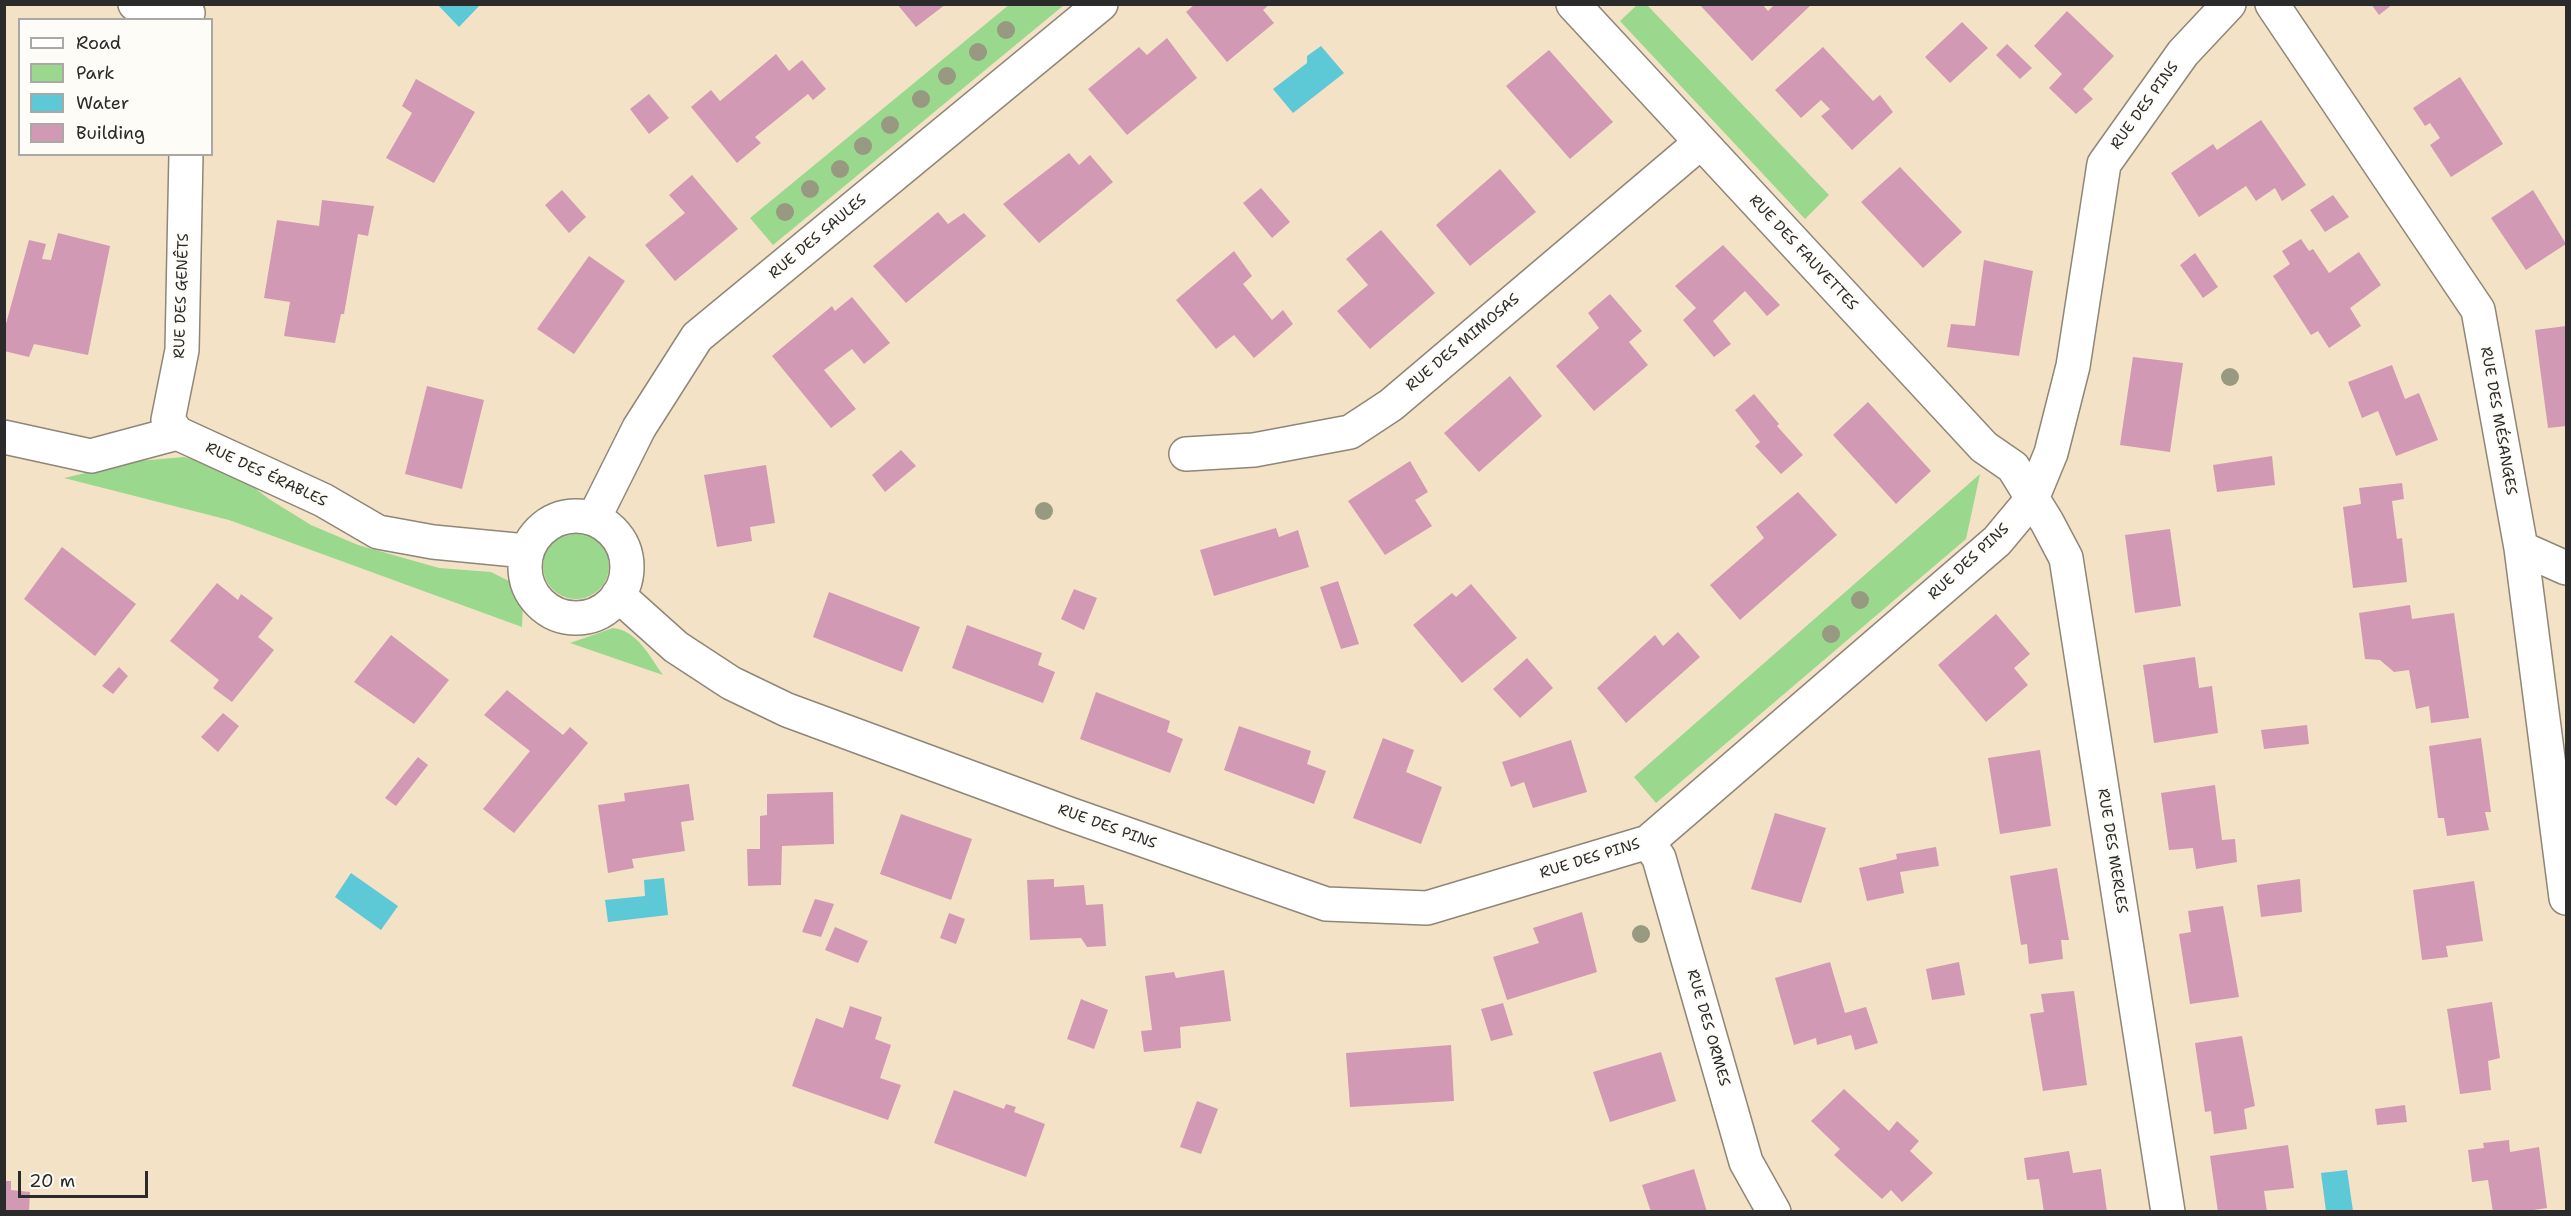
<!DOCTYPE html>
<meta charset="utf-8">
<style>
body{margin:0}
#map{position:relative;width:2571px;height:1216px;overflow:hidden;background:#f3e2c6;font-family:"Shantell Sans",sans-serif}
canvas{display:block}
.frame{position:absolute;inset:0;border:6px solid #2b2b2b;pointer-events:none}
.legend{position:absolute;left:18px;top:18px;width:195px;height:138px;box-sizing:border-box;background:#fdfcf7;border:2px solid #a9a8a5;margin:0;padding:8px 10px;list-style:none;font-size:18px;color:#2b2b2b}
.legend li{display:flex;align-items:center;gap:12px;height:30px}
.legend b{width:30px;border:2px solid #a9a8a5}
.scale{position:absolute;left:18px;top:1171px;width:130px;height:27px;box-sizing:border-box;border:3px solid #2b2b2b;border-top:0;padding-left:8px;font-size:18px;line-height:21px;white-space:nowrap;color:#2b2b2b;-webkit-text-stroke:4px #fdfcf7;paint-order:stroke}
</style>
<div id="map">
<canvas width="2571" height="1216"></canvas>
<div class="frame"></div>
<ul class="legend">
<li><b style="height:8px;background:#fff"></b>Road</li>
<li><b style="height:16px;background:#9ad88d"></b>Park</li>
<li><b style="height:16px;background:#5dc8d6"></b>Water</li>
<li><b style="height:16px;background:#d299b5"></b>Building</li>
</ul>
<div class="scale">20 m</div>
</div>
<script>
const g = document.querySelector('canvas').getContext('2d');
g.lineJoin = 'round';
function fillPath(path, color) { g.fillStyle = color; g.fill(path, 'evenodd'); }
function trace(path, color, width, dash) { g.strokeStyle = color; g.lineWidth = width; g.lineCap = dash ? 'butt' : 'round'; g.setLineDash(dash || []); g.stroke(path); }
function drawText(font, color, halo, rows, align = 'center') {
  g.font = font + ' "Shantell Sans",sans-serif'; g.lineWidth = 4.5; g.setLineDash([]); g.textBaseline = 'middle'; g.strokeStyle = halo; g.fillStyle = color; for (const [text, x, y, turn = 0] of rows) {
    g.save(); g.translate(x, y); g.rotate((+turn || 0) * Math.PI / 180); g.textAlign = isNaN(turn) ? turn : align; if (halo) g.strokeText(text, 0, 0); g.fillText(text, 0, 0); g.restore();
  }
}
fillPath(new Path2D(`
 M1010,4L1064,5L773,245L750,218Z
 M1638,4L1647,5L1829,195L1805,219L1620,21Z
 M184,457L231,470L269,499L311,525L358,545L439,568L491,572L509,581L523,600L522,627L229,520L64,478L138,461Z
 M1980,474L1966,539L1656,803L1634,777Z
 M543 566a33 33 0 1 1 66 0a33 33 0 1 1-66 0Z
 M613,628C638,631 649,656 663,675L570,643Z`), '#9ad88d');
fillPath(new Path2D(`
 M437,4H480V5L459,27Z
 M1321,46L1344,73L1293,113L1273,89L1307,63V56Z
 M351,873L398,906L381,930L335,897Z
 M664,878L668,915L608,922L605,900L645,896L644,880Z
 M2347,1170L2353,1211H2326L2321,1173Z`), '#5dc8d6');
fillPath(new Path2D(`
 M897,4H946L916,27Z
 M1195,4H1270L1263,10L1274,23L1227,62L1186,12Z
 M1699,4H1762L1768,11L1775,4H1812L1752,61Z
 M2371,4H2393L2379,15Z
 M2067,11L2114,56L2083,89L2093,99L2076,114L2049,88L2062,74L2034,46Z
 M1962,22L1988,48L1950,83L1925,57Z
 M1167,38L1197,78L1127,135L1088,89L1139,47L1147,55Z
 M2007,44L2032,68L2020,79L1996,55Z
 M1823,47L1873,101L1880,95L1893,112L1852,150L1821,116L1830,109L1821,100L1801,118L1775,90Z
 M1549,50L1613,122L1570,159L1506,86Z
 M776,54L789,71L802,60L826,89L813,100L808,94L755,137L761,143L737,163L691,107L711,90L720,101Z
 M2460,77L2503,144L2451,177L2430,145L2440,138L2430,123L2425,126L2413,108Z
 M416,79L475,112L434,183L386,158L412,113L402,106Z
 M649,94L669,118L649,134L630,109Z
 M2261,120L2306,185L2282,201L2275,188L2256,201L2246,186L2199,217L2171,173L2213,144L2217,150Z
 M1069,153L1079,165L1090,155L1113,182L1039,243L1003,204Z
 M1900,167L1962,232L1923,268L1861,202Z
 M1500,169L1536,212L1470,266L1436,225Z
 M692,175L738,229L675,281L645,245L685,213L669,195Z
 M1261,188L1290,222L1272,238L1243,203Z
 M562,190L586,217L569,233L545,205Z
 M2533,190L2566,244L2526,270L2491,218Z
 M2333,195L2349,217L2325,232L2310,210Z
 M322,200L374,206L368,236L358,234L344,314H341L335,343L284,336L290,302L264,298L277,220L319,226Z
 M938,212L948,224L964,213L986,236L906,303L873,266Z
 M1381,230L1435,293L1370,349L1337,311L1368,285L1346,259Z
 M58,233L110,246L88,355L34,344L29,357L4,351V331L29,240L46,244L42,259L51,260Z
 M2301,239L2309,251L2313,249L2329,273L2359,252L2381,285L2350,308L2361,326L2329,348L2318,331L2311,335L2273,276L2290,264L2282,251Z
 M1723,245L1780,305L1767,316L1745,291L1713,321L1731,344L1714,357L1683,320L1696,308L1675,286Z
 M1234,251L1252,276L1243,284L1272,320L1283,310L1293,324L1254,358L1234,335L1216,349L1176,300Z
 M2195,253L2218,287L2203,298L2180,265Z
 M589,256L625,281L574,354L537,329Z
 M1984,260L2033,271L2019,356L1947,347L1951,324L1975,326Z
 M1610,294L1642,331L1629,342L1648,365L1594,411L1556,366L1599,328L1588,313Z
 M852,297L890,343L864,364L852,349L824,370L856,409L831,428L772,356L832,306L835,311Z
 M2566,326V426L2548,428L2535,330Z
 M2133,357L2183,363L2170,452L2120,445Z
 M2392,365L2405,399L2419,393L2438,440L2396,456L2378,411L2362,418L2348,382Z
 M1510,376L1542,416L1479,472L1444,433Z
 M427,386L484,400L462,489L405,474Z
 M1754,394L1779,424L1777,426L1803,455L1781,474L1755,446L1760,442L1735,410Z
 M1868,402L1931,471L1896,504L1833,435Z
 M901,450L916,466L885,492L872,475Z
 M2272,456L2275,485L2217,492L2213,465Z
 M1410,461L1428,492L1415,500L1432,526L1385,555L1348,501Z
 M766,465L775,523L750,527L752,541L717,547L704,475Z
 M2402,483L2404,499L2392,501L2397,539L2402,538L2407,582L2353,588L2343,507L2361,504L2359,488Z
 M1798,492L1837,535L1740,620L1710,585L1764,538L1756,527Z
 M1276,528L1279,537L1298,530L1309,567L1214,596L1200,550Z
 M2170,529L2181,606L2135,613L2125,535Z
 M62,547L136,604L95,656L24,599Z
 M1338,581L1359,644L1341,649L1320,587Z
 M217,583L238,600L241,594L273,618L258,637L274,650L232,702L213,688L219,680L170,641Z
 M1471,584L1517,638L1462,683L1413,625L1452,593L1456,597Z
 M1074,589L1097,598L1084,630L1061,619Z
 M829,592L920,627L902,672L813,637Z
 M2410,605L2412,619L2454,613L2469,718L2431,723L2429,706L2416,709L2409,670L2394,672L2380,660L2365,659L2359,613Z
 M1996,614L2030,654L2014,668L2028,685L1986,722L1938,665Z
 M967,625L1042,653L1038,665L1055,672L1043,703L952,668Z
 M1678,632L1700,657L1626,723L1597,688L1655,635L1663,646Z
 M391,635L449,680L414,724L354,682Z
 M2195,657L2199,688L2212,686L2218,733L2154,743L2143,665Z
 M1527,658L1553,688L1520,718L1493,689Z
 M119,667L128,676L113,694L102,686Z
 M507,690L563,735L570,727L588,743L514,833L483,809L530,751L484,715Z
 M1096,692L1170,721L1167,732L1183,739L1170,773L1080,739Z
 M223,713L239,726L218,752L201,737Z
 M2307,725L2309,744L2264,749L2261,730Z
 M1239,726L1311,751L1307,764L1326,771L1314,804L1224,770Z
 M1383,738L1414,750L1406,772L1442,787L1421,844L1353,818Z
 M2481,738L2491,812H2485L2489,830L2447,836L2444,818H2438L2429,746Z
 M1571,740L1587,792L1533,808L1524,782L1511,787L1502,762Z
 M2040,750L2051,826L2000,834L1988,758Z
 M418,757L428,765L396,806L385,798Z
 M689,784L694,820L681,822L685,851L632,859L634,868L608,873L598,805L625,801L624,793Z
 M2215,785L2222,840L2235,839L2237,862L2196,869L2193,848L2169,850L2161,793Z
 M833,792L834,844L782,846L781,885L748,886L747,849H760V816L767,815V794Z
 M1775,813L1826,828L1801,903L1751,889Z
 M901,814L972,839L951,900L880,874Z
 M1936,847L1939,866L1900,872L1904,893L1867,901L1859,868L1897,859L1896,854Z
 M2057,868L2069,940H2061L2063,959L2029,964L2027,944L2021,945L2010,876Z
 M1054,879V887L1084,885L1086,905L1103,904L1106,946L1087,947L1081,938L1030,940L1027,880Z
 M2300,879L2302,912L2261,917L2257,885Z
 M2474,881L2483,941L2446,946L2448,957L2422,960L2413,890Z
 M815,899L834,904L821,937L802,932Z
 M2223,906L2239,997L2190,1004L2179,934L2191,932L2188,911Z
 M1582,912L1597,972L1507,1000L1493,957L1539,943L1533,928Z
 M949,913L965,919L956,944L940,938Z
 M835,927L868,941L858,963L825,950Z
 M1830,962L1845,1013L1866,1007L1878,1043L1855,1050L1851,1035L1817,1045L1816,1038L1794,1045L1775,978Z
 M1959,962L1965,995L1932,1000L1926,969Z
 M1224,970L1231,1021L1180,1027L1181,1048L1144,1052L1141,1031L1152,1030L1145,976L1174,972L1176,978Z
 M2074,991L2087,1085L2043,1091L2030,1014L2044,1012L2041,994Z
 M1081,999L1108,1010L1094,1049L1067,1039Z
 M2492,1002L2500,1058L2488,1061L2491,1090L2460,1094L2447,1009Z
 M1503,1003L1513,1035L1491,1041L1481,1009Z
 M850,1006L882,1017L875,1039L891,1045L880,1078L901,1085L888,1120L792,1086L816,1018L843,1028Z
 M2242,1036L2255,1106L2244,1109L2247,1129L2214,1134L2211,1111L2205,1112L2195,1043Z
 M1451,1045L1454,1101L1350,1107L1346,1053Z
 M1661,1052L1676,1101L1610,1122L1593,1072Z
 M1844,1089L1889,1131L1897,1121L1919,1141L1910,1151L1933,1173L1902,1202L1891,1190L1882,1199L1834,1155L1840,1149L1811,1121Z
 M954,1090L1004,1109L1006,1104L1016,1107L1014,1112L1045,1124L1026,1177L934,1143Z
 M1197,1101L1218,1109L1201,1154L1180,1147Z
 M2405,1105L2407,1122L2377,1125L2375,1109Z
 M2509,1140L2510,1152L2539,1147L2547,1208L2520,1212H2493L2488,1180L2472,1182L2468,1150L2484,1148L2483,1143Z
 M2288,1145L2294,1188L2264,1191L2267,1212H2218L2210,1156Z
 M2069,1151L2073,1173L2101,1169L2107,1212H2044L2039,1179L2027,1180L2024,1158Z
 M1694,1169L1707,1212H1651L1642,1185Z
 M4,1181H11V1190L30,1192L29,1212H4Z`), '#d299b5');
const street = new Path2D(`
 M135,4L188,13
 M1573,4L1984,447L2013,467L2047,522L2066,558L2168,1212
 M2272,4L2478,310L2521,548L2566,898
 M177,433L168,420L182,350L186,154
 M4,437L91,456L177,433L323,500L378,532L433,542L526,551
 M1186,454L1254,450L1350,432L1391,405L1700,143
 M525 567a51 51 0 1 1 102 0a51 51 0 1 1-102 0Z
 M594,518L639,428L697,337L1101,4
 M2521,548L2566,568
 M618,595L676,647L731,683L787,710L1069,814L1326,904L1427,908L1648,842L1997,541L2032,499L2051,453L2073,366L2104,164L2183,53L2229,4
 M1648,842L1659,858L1746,1162L1774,1212`);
trace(street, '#8f8678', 36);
trace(street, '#fff', 33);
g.fillStyle = '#979a81';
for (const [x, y] of [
 [1006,30],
 [978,52],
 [947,76],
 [921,99],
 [890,125],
 [863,146],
 [840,169],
 [810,189],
 [785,212],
 [2230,377],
 [1044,511],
 [1860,600],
 [1831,634],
 [1641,934]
]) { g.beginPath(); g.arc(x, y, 9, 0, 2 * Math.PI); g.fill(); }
drawText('15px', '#2b2b2b', '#fdfcf7', [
 ["RUE DES PINS",2145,106,-54],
 ["RUE DES SAULES",818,237,-40],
 ["RUE DES FAUVETTES",1803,253,47],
 ["RUE DES GENÊTS",182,296,-88],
 ["RUE DES MIMOSAS",1463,343,-40],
 ["RUE DES MÉSANGES",2498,421,80],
 ["RUE DES ÉRABLES",266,475,25],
 ["RUE DES PINS",1969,562,-43],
 ["RUE DES PINS",1107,827,20],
 ["RUE DES MERLES",2112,851,81],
 ["RUE DES PINS",1590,859,-17],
 ["RUE DES ORMES",1708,1028,74]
]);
</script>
